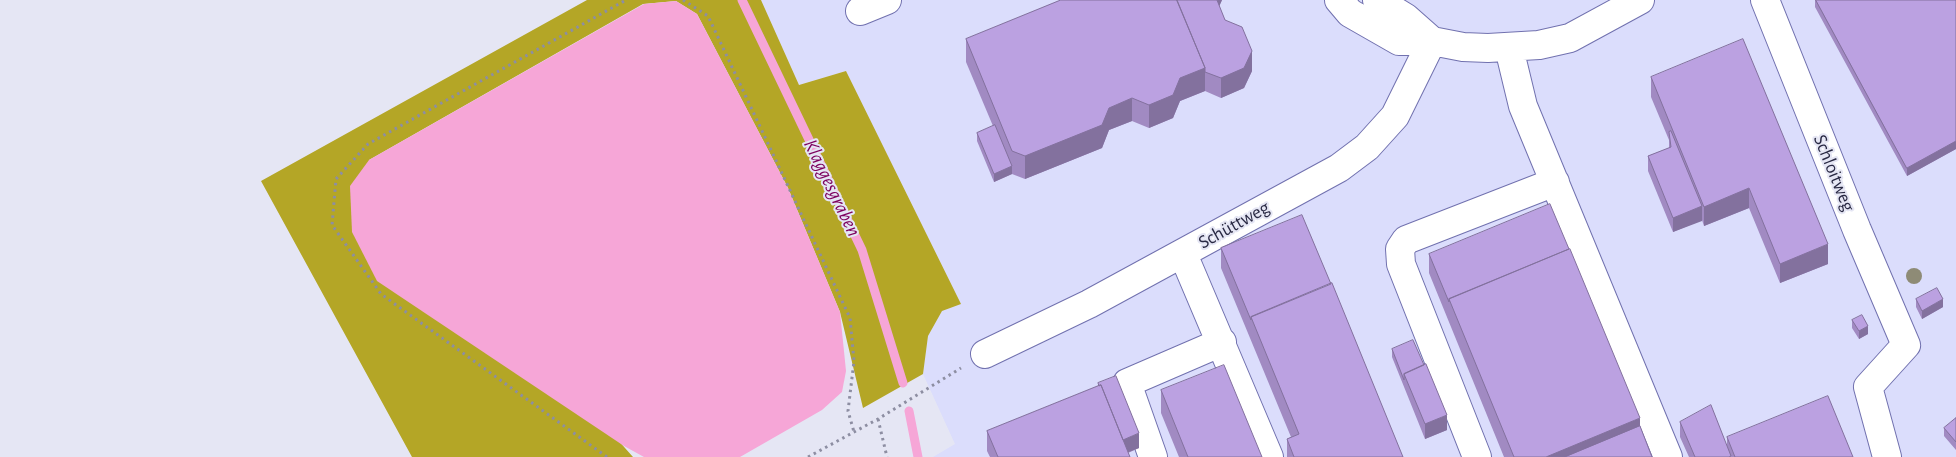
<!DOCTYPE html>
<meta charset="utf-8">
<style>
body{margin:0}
canvas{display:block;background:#e5e6f4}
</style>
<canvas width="1956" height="457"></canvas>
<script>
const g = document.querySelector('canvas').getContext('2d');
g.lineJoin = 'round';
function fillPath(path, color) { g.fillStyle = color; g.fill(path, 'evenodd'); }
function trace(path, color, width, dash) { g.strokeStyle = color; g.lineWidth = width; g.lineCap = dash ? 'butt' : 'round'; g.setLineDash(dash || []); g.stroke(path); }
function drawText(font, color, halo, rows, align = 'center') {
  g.font = font + ' "Alegreya Sans",sans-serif'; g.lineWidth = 4; g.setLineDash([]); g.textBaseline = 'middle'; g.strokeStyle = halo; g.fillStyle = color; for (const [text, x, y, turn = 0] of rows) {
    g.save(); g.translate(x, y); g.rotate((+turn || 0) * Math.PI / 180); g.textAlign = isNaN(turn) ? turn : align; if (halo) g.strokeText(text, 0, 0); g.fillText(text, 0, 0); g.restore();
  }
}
fillPath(new Path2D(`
 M761,0H1956V457H933L955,444L923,374L928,336L942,311L961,304L846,71L799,85Z`), '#dbddfc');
fillPath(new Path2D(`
 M587,0H761L799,85L846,71L961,304L942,311L928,336L923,374L863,408L840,312L788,188L697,14L676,1L643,4L369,160L633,457H412L261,181Z`), '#b4a626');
fillPath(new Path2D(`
 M676,1L697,14L788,188L840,312L846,371L842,392L822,410L740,457H644L624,446L377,281L352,232L350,186L369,160L644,4Z`), '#f6a6d7');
trace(new Path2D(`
 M742,0L862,250L903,383
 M909,411L918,457`), '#f6a6d7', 9);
const minor = new Path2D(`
 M1339,0L1350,13L1399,41H1432L1463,47L1488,48L1539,45L1570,38L1640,0
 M1377,0L1406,18L1432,41
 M1765,0L1857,230L1906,345L1868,387L1887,457
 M860,11L887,0
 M1509,48L1523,106L1668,457
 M1183,254L1269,457
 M985,354L1089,304L1339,168L1367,147L1395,116L1432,41
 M1153,457L1127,383L1222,342
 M1477,457L1401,264L1400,249L1406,240L1555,182`);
trace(minor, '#7171af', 30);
trace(new Path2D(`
 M683,0L708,16L850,318L854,361L848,411L854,432
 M878,419L887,457
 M607,457L381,294L332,225L336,179L368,144L626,0
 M808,457L878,419L961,368`), '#8d8ea2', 3, [2.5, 4]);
trace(minor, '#fff', 28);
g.fillStyle = '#8e8b76';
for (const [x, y] of [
 [1914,276]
]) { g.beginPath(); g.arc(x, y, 8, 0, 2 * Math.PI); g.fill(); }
fillPath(new Path2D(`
 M1061,0H1222L1219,6L1225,20L1252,71L1244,88L1221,98L1205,91L1180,101L1173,118L1149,128L1132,121L1109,130L1102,148L1025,179L1012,174L994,182L977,141V133L993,126L966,62V39Z
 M1815,0H1956V149L1907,176L1815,7Z
 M1651,77L1828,264L1780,283L1749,208L1704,226L1702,220L1673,232L1648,171V156L1669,148V140L1651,97Z
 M1221,248L1403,457H1287V439L1291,437L1221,268Z
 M1429,254L1640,426L1652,457H1504L1429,273Z
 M1916,299L1943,307L1922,319L1916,307Z
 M1852,320L1868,334L1859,339L1852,328Z
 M1392,349L1447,430L1425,439L1392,357Z
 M1098,383L1139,448L1128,453L1130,457H990L987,451V431L1098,386Z
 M1161,390L1262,457H1179L1161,413Z
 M1956,418V450L1944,436V428Z
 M1680,422L1727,445V437L1853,457H1689L1680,437Z`), '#a18ac2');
fillPath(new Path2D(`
 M1215,0H1222L1215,16Z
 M1252,51V71L1244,88L1221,98V78Z
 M1205,68V91L1180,101L1173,118L1149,128V105L1180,78Z
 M1132,98V121L1109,130L1102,148L1025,179V156L1109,108Z
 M1956,141V149L1907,176V168Z
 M1012,166V174L994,182V174Z
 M1749,188V208L1704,226V207Z
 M1702,206V221L1673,232V218Z
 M1828,244V264L1780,283V264Z
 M1943,299V307L1922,319V311Z
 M1868,326V334L1859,339V331Z
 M1447,415V430L1425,439V424Z
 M1640,418V441L1601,457H1546Z
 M1139,433V448L1121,455V441Z`), '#83719e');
const building = new Path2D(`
 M1061,0H1177L1205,68L1180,78L1173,95L1149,105L1132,98L1109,108L1102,125L1025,156L1012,151L966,39Z
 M1177,0H1217L1225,20L1242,27L1252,51L1244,68L1221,78L1205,72V68Z
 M1816,0H1956V141L1907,168Z
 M1743,39L1828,244L1780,264L1749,188L1704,207L1651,77Z
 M995,125L1012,166L994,174L977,133Z
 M1671,131L1702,206L1673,218L1648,156L1671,147L1669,132Z
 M1550,204L1569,249L1449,299V302L1429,254Z
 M1302,215L1331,284L1251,317V320L1221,248Z
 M1570,249L1640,418L1546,457H1514L1449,299Z
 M1332,283L1403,457H1294L1287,439L1299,434L1251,317Z
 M1937,288L1943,299L1922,311L1916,299Z
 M1862,315L1868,326L1859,331L1852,320Z
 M1413,340L1424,365L1404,374V380L1392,349Z
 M1426,364L1447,415L1425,424L1404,374Z
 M1224,365L1262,457H1188L1161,390Z
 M1116,376L1139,433L1123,440L1101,385L1099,386L1098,383Z
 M1101,385L1130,457H998L987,431Z
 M1828,396L1853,457H1735L1727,437Z
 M1711,405L1731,456L1729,457H1695L1680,422Z
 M1956,418V442L1944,428Z
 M1640,426L1652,457H1565Z`);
fillPath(building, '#bba1e1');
trace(building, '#83719e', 1);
drawText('19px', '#292943', '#e5e6f4', [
 ["Schloitweg",1834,173,68],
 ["Schüttweg",1234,225,-29]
]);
drawText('italic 20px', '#7d015e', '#e5e6f4', [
 ["Klaggesgraben",832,188,64]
]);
</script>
